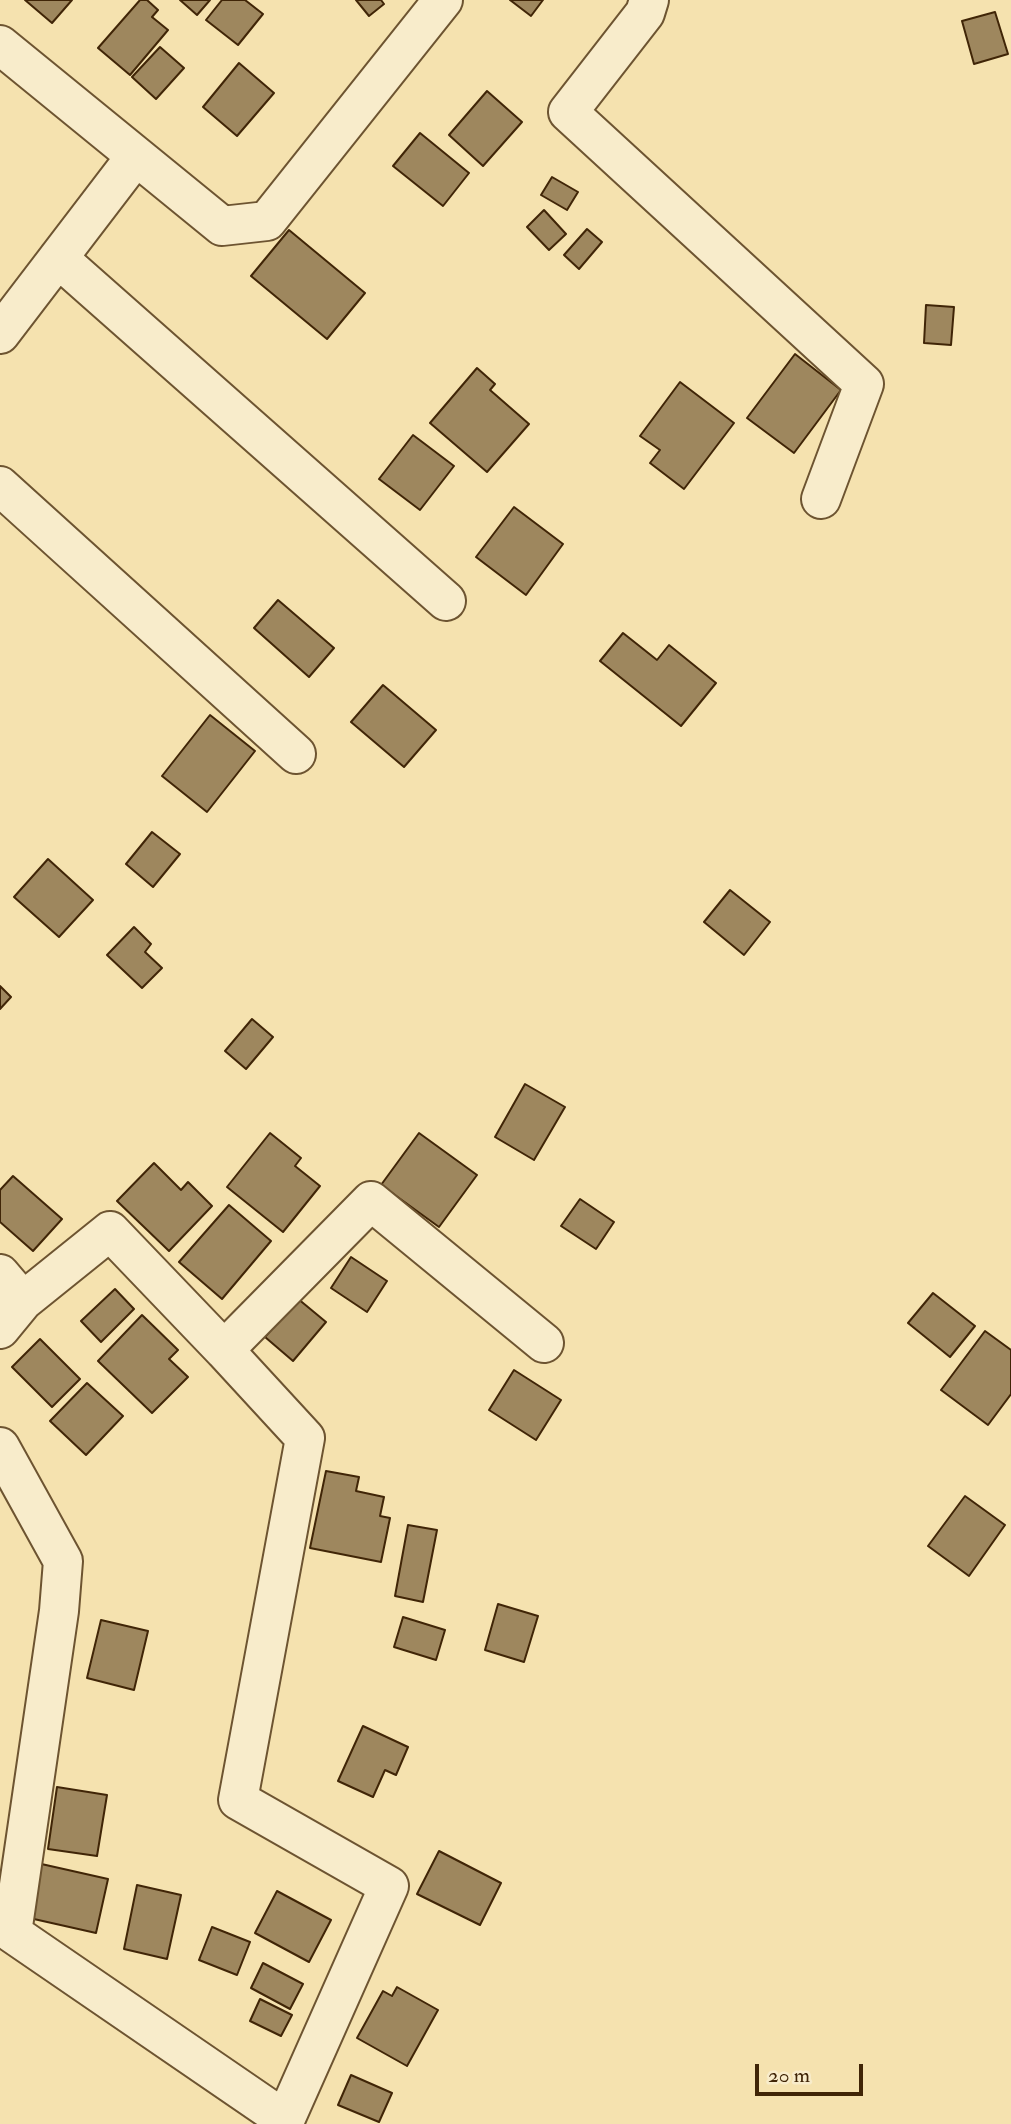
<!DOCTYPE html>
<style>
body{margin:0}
#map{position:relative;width:1011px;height:2124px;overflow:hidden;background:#f5e2af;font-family:"IM FELL Double Pica",serif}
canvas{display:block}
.scale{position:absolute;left:755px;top:2064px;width:108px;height:32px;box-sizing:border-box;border:4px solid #402507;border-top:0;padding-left:9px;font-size:21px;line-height:24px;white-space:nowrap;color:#402507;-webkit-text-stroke:5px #f8eccb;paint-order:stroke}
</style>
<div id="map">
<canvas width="1011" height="2124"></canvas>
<div class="scale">20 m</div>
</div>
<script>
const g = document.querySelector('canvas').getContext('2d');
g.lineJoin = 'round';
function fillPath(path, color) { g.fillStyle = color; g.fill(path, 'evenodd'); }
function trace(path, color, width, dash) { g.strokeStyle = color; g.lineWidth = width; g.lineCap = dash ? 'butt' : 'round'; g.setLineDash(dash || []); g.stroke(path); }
const building = new Path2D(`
 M25,0H72L52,23Z
 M140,0H147L158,10L152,17L168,30L130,75L98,48Z
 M180,0H210L197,15Z
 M222,0H245L263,14L238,45L206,20Z
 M356,0H381L384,4L369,16Z
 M510,0H543L531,16Z
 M995,12L1008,54L974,64L962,21Z
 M160,47L184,68L156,99L132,77Z
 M239,63L274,93L237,136L203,107Z
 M487,91L522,122L483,166L449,135Z
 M420,133L469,173L443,206L393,166Z
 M552,177L578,192L567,210L541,195Z
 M544,210L566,234L549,250L527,227Z
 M587,229L602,242L579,269L564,255Z
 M289,230L365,293L327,339L251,276Z
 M926,305L954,307L951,345L924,343Z
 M795,354L841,390L794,453L747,418Z
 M477,368L495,384L490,390L529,424L487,472L430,423Z
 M680,382L734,423L684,489L650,463L660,450L640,436Z
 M413,435L454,466L420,510L379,479Z
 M514,507L563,544L526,595L476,557Z
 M278,600L334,648L309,677L254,628Z
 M623,633L657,660L669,645L716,683L681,726L600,661Z
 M383,685L436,730L404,767L351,722Z
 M210,715L255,751L207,812L162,776Z
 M152,832L180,854L153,887L126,864Z
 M48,859L93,900L59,937L14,897Z
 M730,890L770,922L744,955L704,922Z
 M134,927L151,944L145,952L162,968L142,988L107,955Z
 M0,986L11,997L0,1009Z
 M252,1019L273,1037L246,1069L225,1051Z
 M525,1084L565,1107L534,1160L495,1137Z
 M270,1133L301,1158L295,1166L320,1186L283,1232L227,1187Z
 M419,1133L477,1175L439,1227L381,1185Z
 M154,1163L181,1190L188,1182L212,1206L169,1251L117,1201Z
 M13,1176L62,1219L33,1251L0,1222V1190Z
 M580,1199L614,1222L596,1249L561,1226Z
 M229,1205L271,1241L222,1299L179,1262Z
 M351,1257L387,1281L367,1312L331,1288Z
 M115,1289L134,1309L101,1342L81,1321Z
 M933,1293L975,1326L950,1357L908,1323Z
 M297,1298L326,1322L293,1361L265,1337Z
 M142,1315L178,1350L169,1359L188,1377L152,1413L98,1361Z
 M985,1331L1011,1350V1394L988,1425L941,1390Z
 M40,1339L80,1379L52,1407L12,1367Z
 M514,1370L561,1400L536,1440L489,1410Z
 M87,1383L123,1416L86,1455L50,1421Z
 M326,1471L359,1477L356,1491L384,1497L380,1516L390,1518L381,1562L310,1548Z
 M965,1496L1005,1525L969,1576L928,1546Z
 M408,1525L437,1530L423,1602L395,1596Z
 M498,1604L538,1616L524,1662L485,1650Z
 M403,1617L445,1630L436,1660L394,1647Z
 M101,1620L148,1631L134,1690L87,1678Z
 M363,1726L408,1747L396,1775L385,1770L373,1797L338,1781Z
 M57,1787L107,1795L97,1856L48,1849Z
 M439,1851L501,1883L480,1925L417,1894Z
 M37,1863L108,1879L96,1933L25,1917Z
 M137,1885L181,1895L167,1959L124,1949Z
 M277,1891L331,1920L309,1962L255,1933Z
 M212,1927L250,1942L237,1975L199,1960Z
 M263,1963L303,1984L290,2009L251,1988Z
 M397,1987L438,2010L407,2066L357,2038L383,1991L392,1996Z
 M260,1999L292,2015L281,2036L250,2021Z
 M351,2075L392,2093L379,2122L338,2105Z`);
fillPath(building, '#9e875e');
trace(building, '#402507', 2);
const minor = new Path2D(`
 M649,0L645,13L568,112L864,384L821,499
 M0,45L222,226L267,221L443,0
 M58,258L446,601
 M0,334L136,156
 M0,486L296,754
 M0,1274L23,1301L0,1329
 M23,1301L110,1231L224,1350L371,1201L544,1343
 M0,1447L63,1561L59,1611L12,1933L285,2120L389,1886L238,1800L305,1438L224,1350`);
trace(minor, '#6d5431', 42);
trace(minor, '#f8eccb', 38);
</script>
